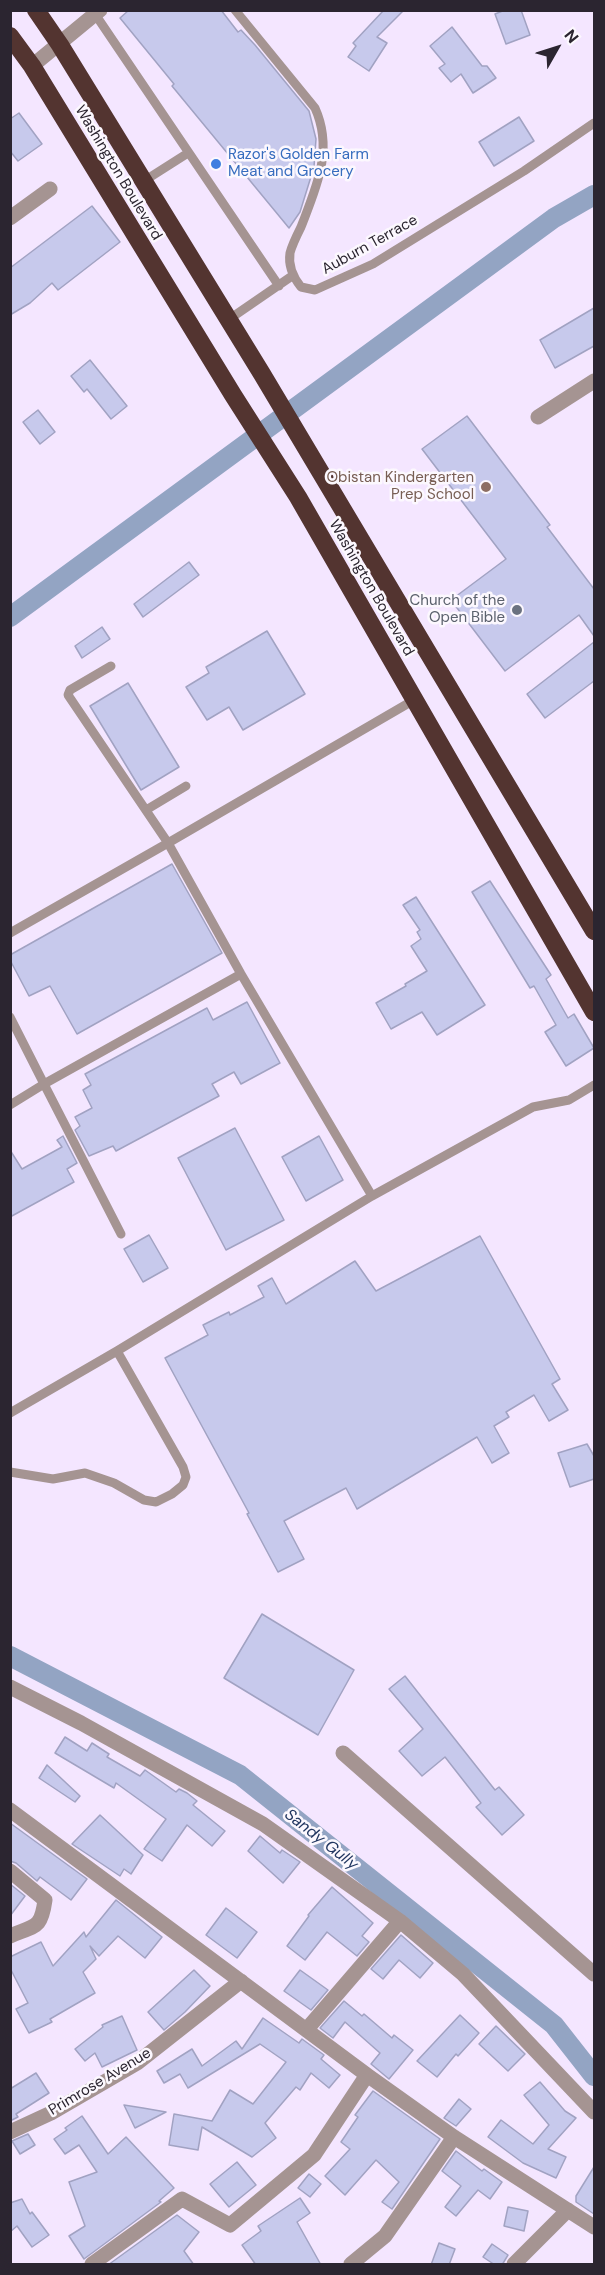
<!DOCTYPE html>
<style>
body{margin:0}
#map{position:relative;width:605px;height:2275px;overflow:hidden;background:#f4e6ff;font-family:"DM Sans",sans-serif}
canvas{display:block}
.frame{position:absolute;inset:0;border:12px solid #2b2530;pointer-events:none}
.north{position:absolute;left:527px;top:18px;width:60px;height:60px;-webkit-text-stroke:4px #fcf8fe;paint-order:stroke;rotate:51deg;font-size:16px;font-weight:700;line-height:24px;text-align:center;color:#2b2530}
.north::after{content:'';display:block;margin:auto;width:21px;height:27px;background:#2b2530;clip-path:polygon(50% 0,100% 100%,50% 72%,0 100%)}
</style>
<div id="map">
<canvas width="605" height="2275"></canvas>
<div class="frame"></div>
<div class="north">N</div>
</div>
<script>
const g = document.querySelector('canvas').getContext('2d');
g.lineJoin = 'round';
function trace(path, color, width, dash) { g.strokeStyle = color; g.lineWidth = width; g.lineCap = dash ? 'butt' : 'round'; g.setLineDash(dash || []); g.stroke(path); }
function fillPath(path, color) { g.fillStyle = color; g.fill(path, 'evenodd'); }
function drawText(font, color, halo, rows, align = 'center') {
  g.font = font + ' "DM Sans",sans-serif'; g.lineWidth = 5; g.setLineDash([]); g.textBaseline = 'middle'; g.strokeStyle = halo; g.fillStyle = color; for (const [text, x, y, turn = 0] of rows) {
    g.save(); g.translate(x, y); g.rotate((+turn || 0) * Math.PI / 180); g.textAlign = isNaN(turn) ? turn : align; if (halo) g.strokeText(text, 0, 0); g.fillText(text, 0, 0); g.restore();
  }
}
trace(new Path2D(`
 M10,617L554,218L594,195
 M10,1656L240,1775L554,2025L594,2076`), '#93a4c3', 20);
const building = new Path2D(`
 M129,10H221L238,32L241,30L255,45L309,111L316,139L314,167L300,212L289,228L172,86L174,84L120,18Z
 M384,10H404L377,37L387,43L369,71L348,57L356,46L353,43Z
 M505,10H521L530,35L506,44L495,14Z
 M452,27L482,66H487L496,78L473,93L461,74L451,82L439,68L445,64L430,46Z
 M19,113L42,144L18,161L10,151V119Z
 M519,117L534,141L494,166L479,142Z
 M92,206L120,242L58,290L52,283L30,303L10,315V268Z
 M594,308V346L555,368L540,340Z
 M90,360L127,406L111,419L87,389L84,392L71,376Z
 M38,410L55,432L40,444L23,422Z
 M467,416L550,525L547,527L594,589V636L579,615L505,671L451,600L506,559L422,449Z
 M189,562L199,575L143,617L134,604Z
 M102,627L110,639L82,658L75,646Z
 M267,631L305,694L243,730L229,707L207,720L186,687L209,673L206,667Z
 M594,642V681L545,718L527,694Z
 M128,683L179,767L141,790L90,706Z
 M172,864L222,953L77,1034L50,986L29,996L10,960V955Z
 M490,881L551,975L546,979L568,1018L574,1014L594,1048L566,1066L545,1032L556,1025L534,986L530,988L472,892Z
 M416,897L485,1005L437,1035L422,1012L391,1029L376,1003L406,986L405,984L427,971L411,946L421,939L417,932L420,930L403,905Z
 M247,1002L280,1063L241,1084L234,1072L212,1084L219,1096L116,1151L113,1146L89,1156L75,1130L80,1126L75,1117L92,1108L83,1090L91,1085L85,1074L207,1008L213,1020Z
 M235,1128L284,1220L226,1250L178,1158Z
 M63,1136L77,1163L67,1169L74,1182L10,1217V1150L22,1169L62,1147L57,1140Z
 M319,1136L343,1180L306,1201L282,1157Z
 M149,1235L168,1268L143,1282L124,1249Z
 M480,1236L560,1379L552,1384L568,1410L549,1421L534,1395L506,1412L509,1417L494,1426L509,1453L492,1463L477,1437L357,1509L346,1488L284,1521L304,1559L278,1572L247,1514L249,1513L165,1358L208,1335L203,1325L229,1312L230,1315L264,1297L258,1286L272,1278L286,1304L355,1261L376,1291Z
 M587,1444L594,1456V1479L570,1487L558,1453Z
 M262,1614L354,1670L318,1735L224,1678Z
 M405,1676L495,1790L499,1787L524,1815L502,1835L476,1807L481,1803L445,1757L422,1776L399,1751L423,1729L389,1689Z
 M65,1737L87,1751L92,1743L109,1754L107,1757L140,1776L145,1770L176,1792L179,1789L187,1793L197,1801L193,1805L225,1831L212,1846L187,1825L162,1861L144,1849L166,1819L116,1783L114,1788L55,1753Z
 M47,1765L80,1796L75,1802L39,1778Z
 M100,1815L143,1855L131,1874L124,1869L120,1876L72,1844Z
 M10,1823L87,1879L71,1900L40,1877L37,1881L16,1863L10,1861Z
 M260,1836L280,1853L282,1850L300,1862L283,1883L248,1851Z
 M10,1884L25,1896L10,1916Z
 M332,1887L373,1923L362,1936L369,1942L357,1956L327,1932L305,1960L287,1946L309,1916L308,1915Z
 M116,1900L162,1937L145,1958L118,1936L99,1956L90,1946L96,1959L83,1972L95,1993L50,2019L52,2022L29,2033L16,2009L28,2003L10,1968V1957L41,1942L53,1966L84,1932L86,1937Z
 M226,1908L257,1932L237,1958L206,1935Z
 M401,1935L433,1963L420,1978L399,1960L383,1979L371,1969Z
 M194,1970L210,1986L185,2012L164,2030L148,2012Z
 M300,1970L328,1990L311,2010L284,1991Z
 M344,2001L362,2016L364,2014L392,2038L394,2035L413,2050L389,2079L371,2064L380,2053L345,2022L333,2038L320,2028Z
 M460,2015L479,2033L458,2056L456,2054L437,2077L417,2061Z
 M122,2016L137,2050L102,2067L95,2053L85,2061L75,2049L103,2027L102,2025Z
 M263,2018L299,2043L302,2039L324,2055L321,2059L340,2075L329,2088L311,2073L300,2090L296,2087L265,2123L276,2138L252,2157L202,2127L198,2150L169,2145L174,2114L212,2121L230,2090L253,2104L286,2062L260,2044L188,2088L180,2074L164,2083L157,2071L192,2049L202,2066L236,2041L242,2049Z
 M496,2026L525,2054L508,2071L479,2044Z
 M36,2073L49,2093L16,2114L18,2117L10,2121V2089Z
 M540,2082L565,2111L576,2118L548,2149L566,2157L556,2178L523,2163L488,2137L501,2120L533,2144L549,2125L524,2095Z
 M373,2091L440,2139L392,2209L382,2202L399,2182L376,2160L345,2195L325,2176L350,2149L341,2142L358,2117L355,2115Z
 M459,2099L471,2109L456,2126L444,2118Z
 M124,2105L143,2108L166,2112L135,2128Z
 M82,2116L108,2154L126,2137L174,2188L159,2201L161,2202L84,2259L69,2236L85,2226L69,2182L97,2172L79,2145L65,2154L54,2139L67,2130L65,2128Z
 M28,2134L35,2145L20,2154L12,2141Z
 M456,2151L482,2171L484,2169L502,2182L490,2199L478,2190L456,2216L445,2207L461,2186L442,2171Z
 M237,2162L256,2185L229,2207L210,2184Z
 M594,2167V2214L576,2202V2196Z
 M309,2174L321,2184L310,2197L298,2188Z
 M300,2198L310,2213L297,2222L321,2265H256L242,2245L261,2231L258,2226Z
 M22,2199L30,2214L32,2212L49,2235L32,2247L17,2226L10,2232V2203Z
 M508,2207L528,2211L524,2231L504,2226Z
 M177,2215L199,2232L184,2251L194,2265H108Z
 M439,2243L455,2249L449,2265H431Z
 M492,2244L508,2255L502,2265H495L483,2257Z`);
fillPath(building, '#c7c9ec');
trace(building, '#a1a2c2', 1.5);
trace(new Path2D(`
 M235,10L315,108C334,150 316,188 301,227C297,235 292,245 290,253C288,266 293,277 301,287L315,290L373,264L524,171L594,123
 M95,14L279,286
 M144,181L188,153
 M228,320L292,276
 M414,700L168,843L241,974L372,1196L533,1107L569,1100L594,1085
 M146,810L186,786
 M10,933L168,843L68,695L70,690L111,666
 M10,1017L44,1084L241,974
 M10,1105L44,1084L121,1234
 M10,1413L117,1351L372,1196
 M10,1472L53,1479L85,1473L114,1483L144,1500L156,1502L172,1494L183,1485L186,1477L183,1467L117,1351`), '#a59492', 9);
trace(new Path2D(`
 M32,66L100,10
 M10,218L50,189
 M538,417L594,381
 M10,1687L81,1723L263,1824L400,1921L463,1974L594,2112
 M343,1753L594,1974
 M10,1810L367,2075L314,2155L230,2225L182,2199L92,2264
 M10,1871L45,1900C41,1929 36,1925 10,1936
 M307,2029L400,1921
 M367,2075L454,2137L594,2227
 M10,2132L51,2113L137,2063L241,1981
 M351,2264L385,2236L454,2137
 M514,2264L568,2210`), '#a59492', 15);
trace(new Path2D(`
 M36,10L60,45L262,374L594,931
 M10,36L32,66L233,395L298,497L594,1012`), '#533430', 18);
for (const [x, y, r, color] of [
 [216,164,6,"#3f7fe0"],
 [486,487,6,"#8d6e63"],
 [517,610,6,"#6b7280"]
]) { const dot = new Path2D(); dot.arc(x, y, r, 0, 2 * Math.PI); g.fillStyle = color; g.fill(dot); trace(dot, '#fcf8fe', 2); }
drawText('15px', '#366cbe', '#fcf8fe', [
 ["Razor's Golden Farm",228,155],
 ["Meat and Grocery",228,172]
], 'left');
drawText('15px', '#2b2530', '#fcf8fe', [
 ["Washington Boulevard",118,173,59],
 ["Auburn Terrace",370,245,-29],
 ["Washington Boulevard",371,588,60],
 ["Primrose Avenue",100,2082,-31]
]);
drawText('15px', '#785e54', '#fcf8fe', [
 ["Obistan Kindergarten",474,478],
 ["Prep School",474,495]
], 'right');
drawText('15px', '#5b616d', '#fcf8fe', [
 ["Church of the",505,601],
 ["Open Bible",505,618]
], 'right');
drawText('italic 16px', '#213660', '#fcf8fe', [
 ["Sandy Gully",321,1840,38]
]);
</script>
